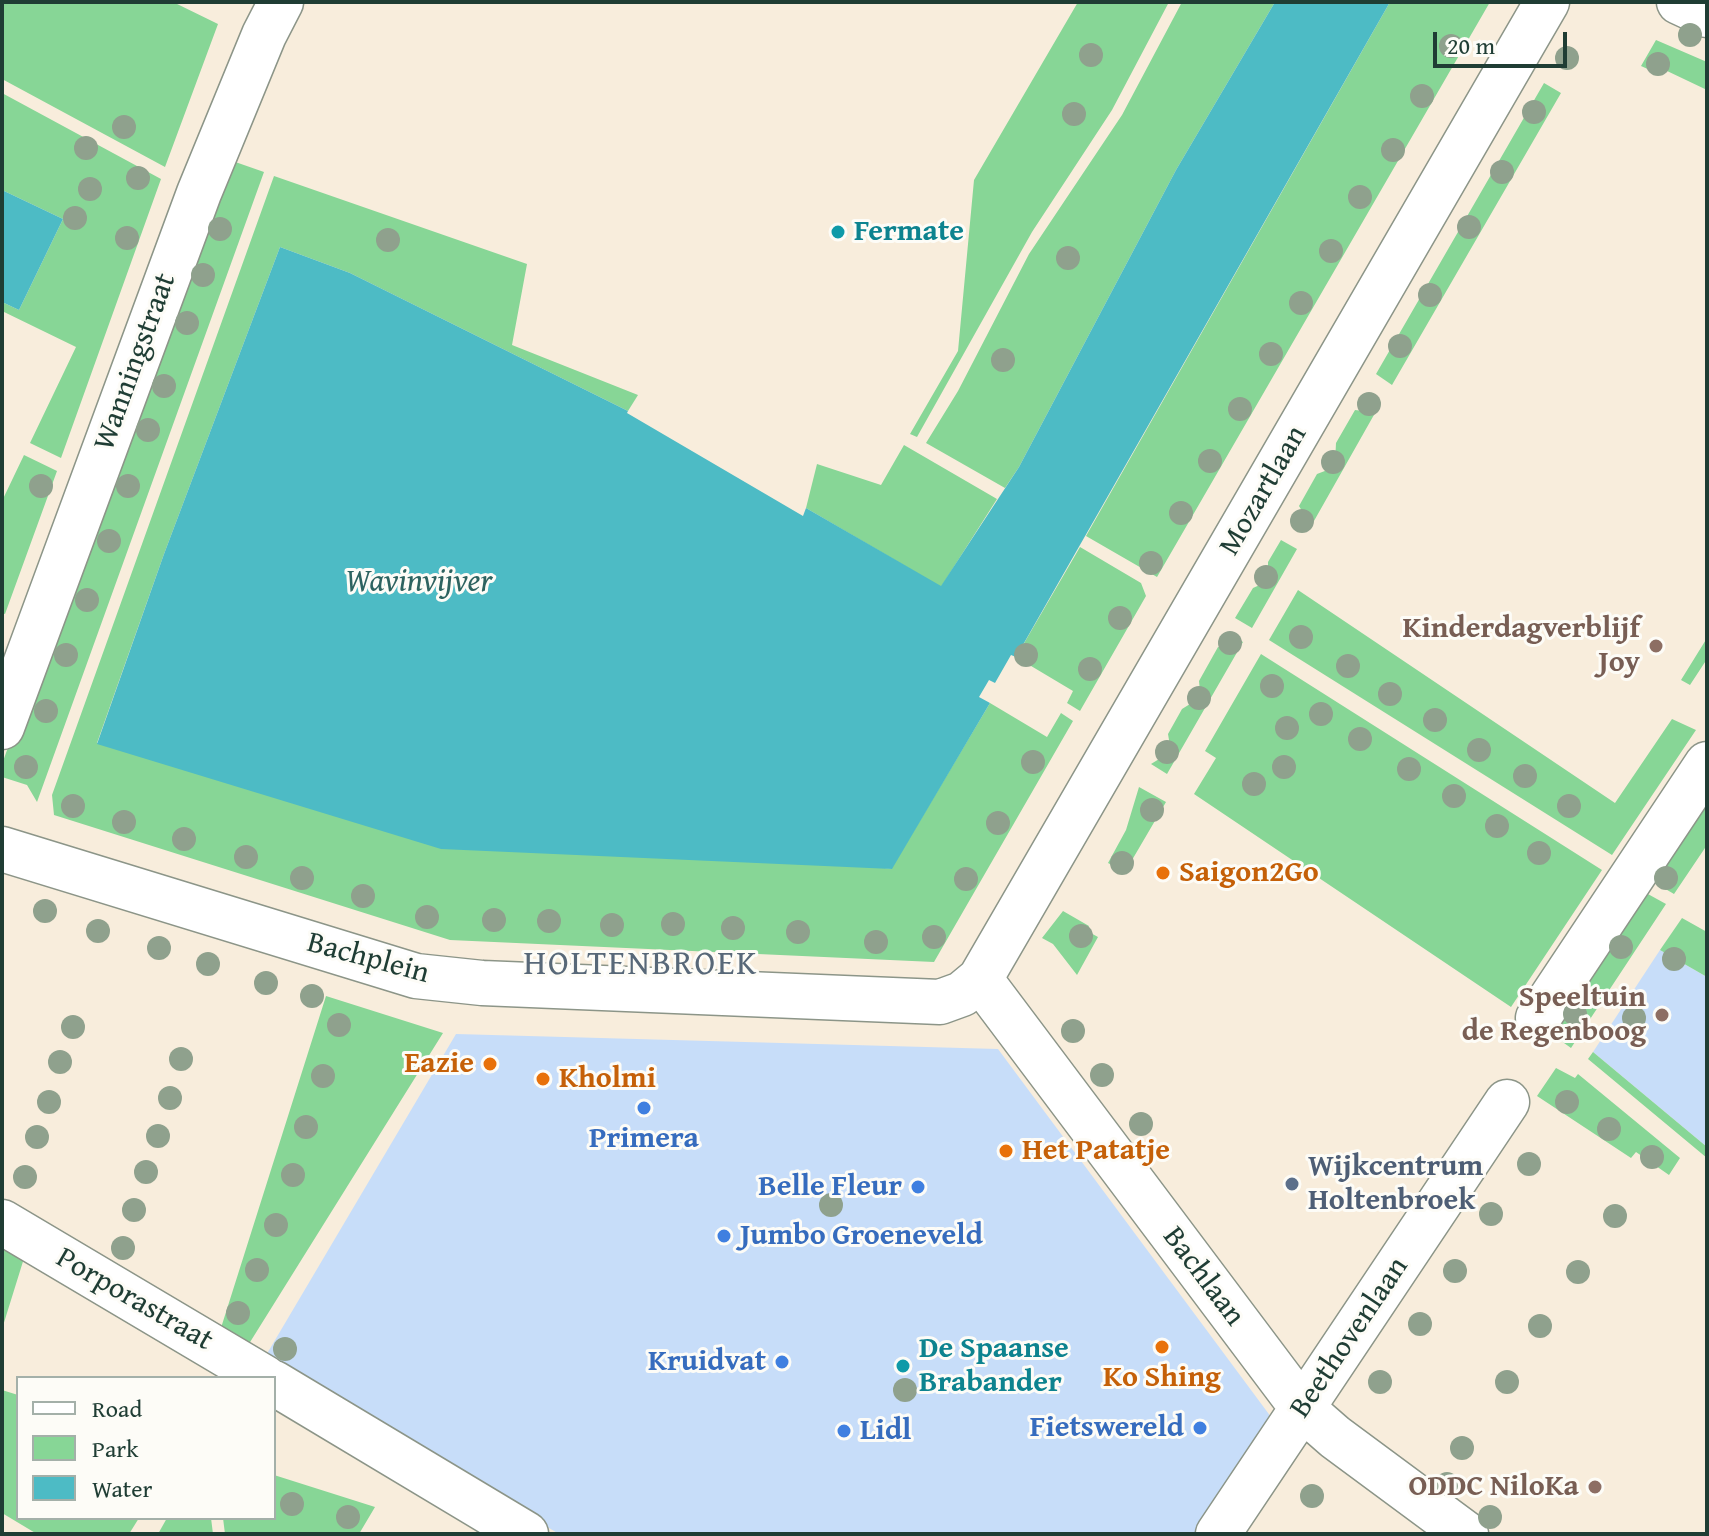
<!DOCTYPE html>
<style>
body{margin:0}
#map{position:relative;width:1709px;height:1536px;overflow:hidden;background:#f8eddc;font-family:"Gentium Book Plus",serif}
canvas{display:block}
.frame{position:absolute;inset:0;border:4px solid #1f3d34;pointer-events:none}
.legend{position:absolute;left:16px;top:1376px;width:260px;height:144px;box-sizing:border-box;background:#fdfcf7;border:2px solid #a4b0a9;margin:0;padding:10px 14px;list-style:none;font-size:24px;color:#1f3d34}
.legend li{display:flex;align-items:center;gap:16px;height:40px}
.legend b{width:40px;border:2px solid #a4b0a9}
.scale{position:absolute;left:1433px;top:32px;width:134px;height:36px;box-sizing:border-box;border:4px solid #1f3d34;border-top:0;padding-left:10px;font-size:24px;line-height:28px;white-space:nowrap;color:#1f3d34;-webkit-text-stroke:6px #fdfcf7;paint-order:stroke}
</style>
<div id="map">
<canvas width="1709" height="1536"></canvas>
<div class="frame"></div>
<ul class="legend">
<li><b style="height:10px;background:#fff"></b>Road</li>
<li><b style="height:22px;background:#87d696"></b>Park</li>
<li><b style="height:22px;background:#4dbbc5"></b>Water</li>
</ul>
<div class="scale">20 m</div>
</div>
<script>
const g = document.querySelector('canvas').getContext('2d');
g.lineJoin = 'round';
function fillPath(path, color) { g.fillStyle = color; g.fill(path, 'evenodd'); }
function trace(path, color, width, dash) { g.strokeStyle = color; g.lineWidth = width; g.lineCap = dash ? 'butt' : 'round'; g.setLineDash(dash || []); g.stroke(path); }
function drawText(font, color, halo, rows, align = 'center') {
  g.font = font + ' "Gentium Book Plus",serif'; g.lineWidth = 6; g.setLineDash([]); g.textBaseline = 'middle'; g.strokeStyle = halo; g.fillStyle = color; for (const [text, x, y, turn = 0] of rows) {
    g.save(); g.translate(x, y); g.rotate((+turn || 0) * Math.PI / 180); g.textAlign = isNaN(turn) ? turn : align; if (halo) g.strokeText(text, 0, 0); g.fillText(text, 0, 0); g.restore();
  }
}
fillPath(new Path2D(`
 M1660,950L1707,977V1147L1593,1052Z
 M456,1034L998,1049L1274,1421L1197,1534H559L265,1357Z`), '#c7ddf9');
fillPath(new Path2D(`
 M2,2H173L218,24L165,167L2,79Z
 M1078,2H1169L1112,110L1032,232L917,437L910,434L958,351L974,180Z
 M1182,2H1275L1176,170L1019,467L1005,488L926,443L958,391L1029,254L1122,115Z
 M1390,2H1490L1157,577L1086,536Z
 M1656,40L1707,62V90L1665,70L1661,75L1641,66Z
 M1544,83L1561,93L1392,385L1376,374Z
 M2,93L161,179L61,458L30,443L76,347L2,311V302L19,310L63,219L2,190Z
 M221,157L264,172L37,802L27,785L2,777V764Z
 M274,176L527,264L512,345L638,395L628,411L350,273L280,247L164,554L97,743L891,869L990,703L1047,737L1061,713L1073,721L934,962L450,940L54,815L52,795Z
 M1372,402L1379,406L1310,528L1301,522L1302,511L1299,506L1317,474L1330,469L1335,463L1336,443L1355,410L1363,411Z
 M904,445L997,499L941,587L806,508L817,464L881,485Z
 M24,455L57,471L5,614L2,613V501Z
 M1281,540L1297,549L1252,628L1235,618L1253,588L1262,584L1268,578V562Z
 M1080,547L1141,583L1146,596L1080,711L1067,703L1073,691L1016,657Z
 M1298,590L1615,803L1672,719L1696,730L1612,855L1269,640Z
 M1236,638L1243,642L1167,774L1151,764L1164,756L1170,746L1168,734L1182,709L1198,699L1200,692L1199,681L1218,647L1227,648Z
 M1707,638V659L1690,685L1681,680Z
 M1261,654L1602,870L1511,1007L1194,794L1216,758L1205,751Z
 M1707,784V845L1674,894L1645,877Z
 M1139,787L1166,802L1125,872L1108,863L1126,830Z
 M1637,888L1666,904L1571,1048L1543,1028Z
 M1063,911L1089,926L1087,931L1098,937L1077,975L1053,944L1042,938Z
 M1682,918L1707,932V977L1660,950Z
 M326,996L443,1033L247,1347L220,1331Z
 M1593,1052L1707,1147V1158L1588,1059Z
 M1556,1068L1575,1078L1578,1074L1680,1158L1669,1175L1636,1152L1631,1158L1537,1096Z
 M6,1244L25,1255L2,1329V1258Z
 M2,1390L18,1395V1518H139L129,1534H37L2,1513Z
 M274,1475L375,1507L359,1534H225L223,1518H274Z
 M167,1518H211L213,1534H158Z`), '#87d696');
fillPath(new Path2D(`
 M1275,2H1390L1016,657L1011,655L995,683L989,680L979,697L990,703L892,869L441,849L97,744L164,554L280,247L350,273L628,411L627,413L803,516L806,508L941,586L1019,467L1176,170Z
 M2,190L63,219L19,310L2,302Z`), '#4dbbc5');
const minor = new Path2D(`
 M1679,2L1707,15
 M2,727L199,193L264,35L281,2
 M980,979L1303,1409L1335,1437L1466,1534
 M1538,1018L1707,764
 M2,1222L265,1378
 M274,1383L526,1534
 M1218,1534L1507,1102`);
const tertiary = new Path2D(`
 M2,849L416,976L482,983L940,1002L962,994L980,979L1547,2`);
trace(minor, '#8c9588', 47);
trace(tertiary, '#8c9588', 47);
trace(minor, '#fff', 44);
trace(tertiary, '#fff', 44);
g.fillStyle = '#8fa18d';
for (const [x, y] of [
 [1690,35],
 [1451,46],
 [1091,55],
 [1567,58],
 [1658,64],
 [1422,96],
 [1534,112],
 [1074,114],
 [124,127],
 [86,148],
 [1393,150],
 [1502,172],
 [138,178],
 [90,189],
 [1360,197],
 [75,218],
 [1469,227],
 [220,229],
 [127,238],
 [388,240],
 [1331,251],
 [1068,258],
 [203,275],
 [1430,295],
 [1301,303],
 [187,323],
 [1400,346],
 [1271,354],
 [1003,360],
 [164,386],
 [1369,404],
 [1240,409],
 [148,430],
 [1210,461],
 [1333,462],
 [41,486],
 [128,486],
 [1181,513],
 [1302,521],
 [109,541],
 [1151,563],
 [1266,577],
 [87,600],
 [1120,618],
 [1301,637],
 [1230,643],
 [66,655],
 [1026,655],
 [1348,666],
 [1090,669],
 [1272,686],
 [1390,694],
 [1199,698],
 [46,711],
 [1321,714],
 [1435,720],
 [1287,728],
 [1360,739],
 [1479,750],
 [1167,752],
 [1033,762],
 [26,767],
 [1284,767],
 [1409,769],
 [1525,776],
 [1254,784],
 [1454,796],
 [73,806],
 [1569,806],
 [1152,810],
 [124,822],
 [998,823],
 [1497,826],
 [184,839],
 [1539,853],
 [246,857],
 [1122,863],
 [302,878],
 [1666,878],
 [966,879],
 [363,896],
 [45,911],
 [427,917],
 [494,920],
 [549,921],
 [673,924],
 [612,925],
 [733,928],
 [98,931],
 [798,932],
 [1081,936],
 [934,937],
 [876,942],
 [1621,947],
 [159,948],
 [1674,959],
 [208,964],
 [266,983],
 [312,996],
 [1575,1014],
 [1634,1018],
 [339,1025],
 [73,1027],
 [1073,1031],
 [181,1059],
 [60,1062],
 [1102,1075],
 [323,1076],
 [170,1098],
 [49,1102],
 [1567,1102],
 [1141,1124],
 [306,1127],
 [1609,1129],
 [158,1136],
 [37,1137],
 [1652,1157],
 [1529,1164],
 [146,1172],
 [293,1175],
 [25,1177],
 [831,1205],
 [134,1210],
 [1491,1214],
 [1615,1216],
 [276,1225],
 [123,1248],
 [257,1270],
 [1455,1271],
 [1578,1272],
 [238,1313],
 [1420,1324],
 [1540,1326],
 [285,1349],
 [1380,1382],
 [1507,1382],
 [905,1390],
 [1462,1448],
 [1447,1484],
 [1312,1496],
 [292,1504],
 [348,1517],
 [1490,1517]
]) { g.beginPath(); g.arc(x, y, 12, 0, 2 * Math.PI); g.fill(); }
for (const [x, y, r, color] of [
 [838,232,8,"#0f9aa8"],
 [1656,646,8,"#8d6e63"],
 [1163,873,8,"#e8710a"],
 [1662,1015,8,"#8d6e63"],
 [490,1064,8,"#e8710a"],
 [543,1079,8,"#e8710a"],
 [644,1108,8,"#3f7fe0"],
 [1006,1151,8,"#e8710a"],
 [1292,1184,8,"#5c6f8a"],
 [918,1187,8,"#3f7fe0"],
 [724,1236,8,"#3f7fe0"],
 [1162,1347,8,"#e8710a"],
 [782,1362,8,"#3f7fe0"],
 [903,1366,8,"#0f9aa8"],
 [1200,1428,8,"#3f7fe0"],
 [844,1431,8,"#3f7fe0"],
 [1595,1487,8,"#8d6e63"]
]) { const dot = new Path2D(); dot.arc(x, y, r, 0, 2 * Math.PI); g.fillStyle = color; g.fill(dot); trace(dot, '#fdfcf7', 3); }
drawText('bold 30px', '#0d838f', '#fdfcf7', [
 ["Fermate",854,232],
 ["De Spaanse",919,1349],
 ["Brabander",919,1383]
], 'left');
drawText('30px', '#1f3d34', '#fdfcf7', [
 ["Wanningstraat",136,362,-70],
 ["Mozartlaan",1264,491,-60],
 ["Bachplein",368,959,15],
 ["Bachlaan",1203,1277,53],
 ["Porporastraat",134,1300,30],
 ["Beethovenlaan",1350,1338,-56]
]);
drawText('bold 30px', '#785e54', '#fdfcf7', [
 ["Kinderdagverblijf",1640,629],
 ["Joy",1640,663],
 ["Speeltuin",1646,998],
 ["de Regenboog",1646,1032],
 ["ODDC NiloKa",1579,1487]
], 'right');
drawText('bold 30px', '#c56008', '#fdfcf7', [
 ["Saigon2Go",1179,873],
 ["Eazie",474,1064,"right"],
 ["Kholmi",559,1079],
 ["Het Patatje",1022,1151],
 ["Ko Shing",1162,1378,"center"]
], 'left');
drawText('bold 30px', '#366cbe', '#fdfcf7', [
 ["Primera",644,1139,"center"],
 ["Belle Fleur",902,1187],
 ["Jumbo Groeneveld",740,1236,"left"],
 ["Kruidvat",766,1362],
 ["Fietswereld",1184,1428],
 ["Lidl",860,1431,"left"]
], 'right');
drawText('bold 30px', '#4e5e75', '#fdfcf7', [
 ["Wijkcentrum",1308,1167],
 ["Holtenbroek",1308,1201]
], 'left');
drawText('italic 32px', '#2d6360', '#fdfcf7', [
 ["Wavinvijver",419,583]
]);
g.letterSpacing = '2px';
drawText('34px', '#586878', '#fdfcf7', [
 ["HOLTENBROEK",641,965]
]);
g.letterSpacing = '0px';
</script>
